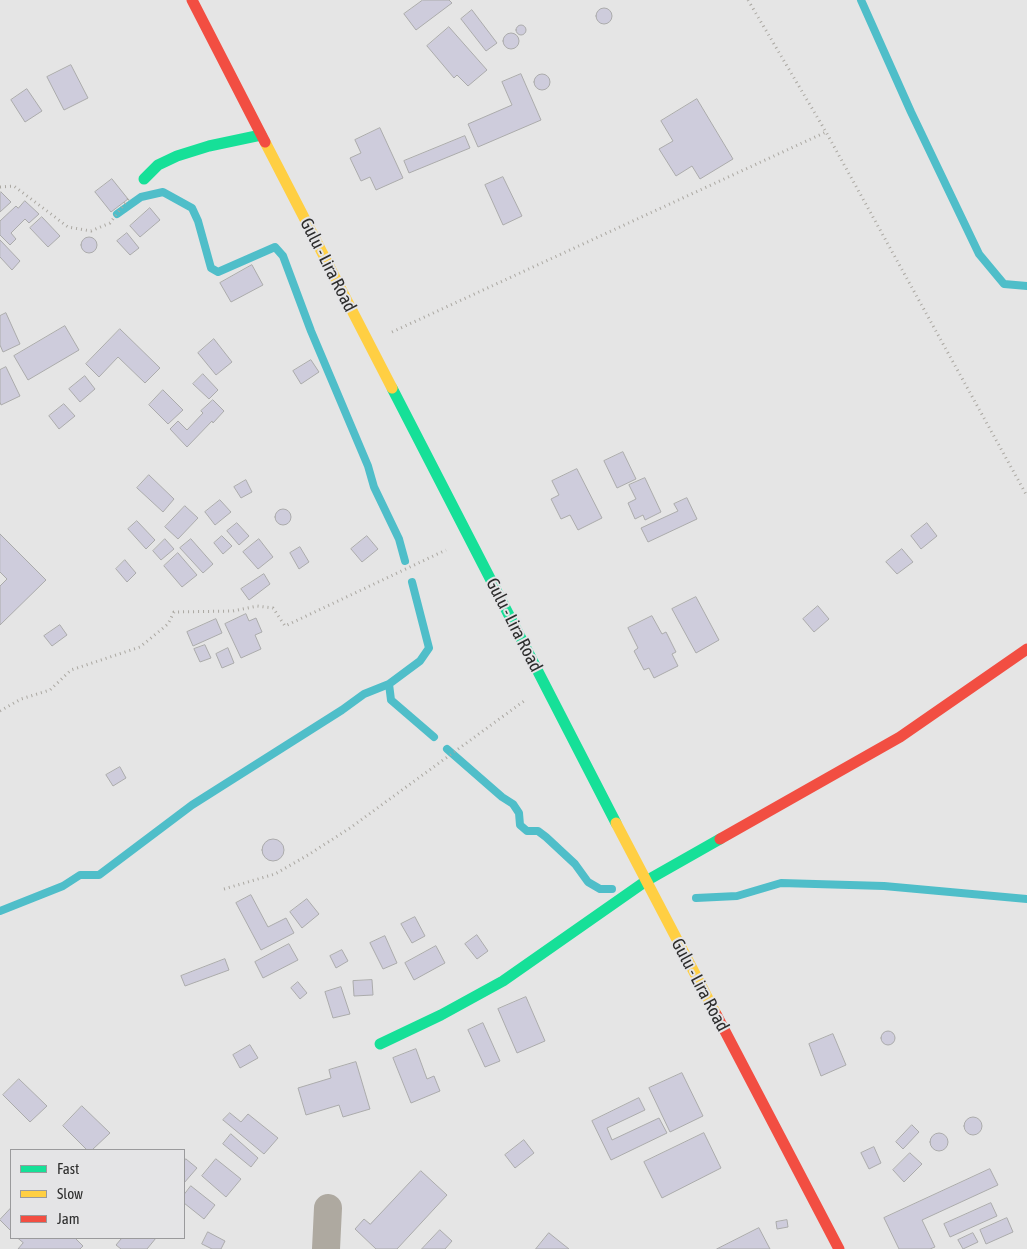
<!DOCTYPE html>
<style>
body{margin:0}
#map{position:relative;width:1027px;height:1249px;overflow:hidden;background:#e5e5e5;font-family:"Asap Condensed",sans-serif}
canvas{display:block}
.legend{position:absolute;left:10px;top:1149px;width:175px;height:90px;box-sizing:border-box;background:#e4e4e6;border:1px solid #9a9a9c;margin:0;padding:6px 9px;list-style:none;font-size:15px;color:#2c2c2c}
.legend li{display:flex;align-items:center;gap:10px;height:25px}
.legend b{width:25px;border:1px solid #9a9a9c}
</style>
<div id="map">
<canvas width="1027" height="1249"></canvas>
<ul class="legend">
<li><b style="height:6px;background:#16e098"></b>Fast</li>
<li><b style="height:6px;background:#ffcf43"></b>Slow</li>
<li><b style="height:6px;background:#f24e42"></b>Jam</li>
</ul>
</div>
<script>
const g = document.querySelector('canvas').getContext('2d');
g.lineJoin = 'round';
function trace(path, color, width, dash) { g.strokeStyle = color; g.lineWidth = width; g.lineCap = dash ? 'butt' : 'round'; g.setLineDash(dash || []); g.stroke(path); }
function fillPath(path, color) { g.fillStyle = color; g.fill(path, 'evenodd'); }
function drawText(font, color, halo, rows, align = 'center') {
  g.font = font + ' "Asap Condensed",sans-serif'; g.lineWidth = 4; g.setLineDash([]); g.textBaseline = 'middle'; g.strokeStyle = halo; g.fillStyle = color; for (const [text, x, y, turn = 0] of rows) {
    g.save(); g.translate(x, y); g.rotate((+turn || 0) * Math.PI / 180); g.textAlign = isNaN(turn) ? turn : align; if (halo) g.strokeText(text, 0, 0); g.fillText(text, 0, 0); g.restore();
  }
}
trace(new Path2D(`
 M861,0L911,112L979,254L1004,284L1027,286
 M117,214L141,197L163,192L192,208L198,221L211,268L218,272L275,247L283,256L311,331L368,466L374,487L399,539L405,561
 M412,582L429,648L420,661L389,684L391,700L434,737
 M447,749L502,797L513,804L519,813L520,825L527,831H538L546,837L575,864L588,882L600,889H612
 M696,898L737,896L781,883L884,886L1027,899
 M0,911L63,886L80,875H99L192,805L342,710L364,694L389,684`), '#4fbec9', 8);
const building = new Path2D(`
 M423,0H449L452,3L416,30L404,14Z
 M596 16a8 8 0 1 1 16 0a8 8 0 1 1-16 0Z
 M472,10L497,43L486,51L461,19Z
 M516 30a5 5 0 1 1 10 0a5 5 0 1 1-10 0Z
 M449,27L487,70L468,86L457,75L454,78L427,46Z
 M503 41a8 8 0 1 1 16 0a8 8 0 1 1-16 0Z
 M71,65L88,98L64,110L47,77Z
 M534 82a8 8 0 1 1 16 0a8 8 0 1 1-16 0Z
 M521,74L541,120L478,147L468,124L512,105L502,82Z
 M27,89L42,111L25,122L11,100Z
 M697,99L733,159L700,179L692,166L676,176L659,149L673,141L661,121Z
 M380,128L403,178L376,190L370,177L361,181L350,158L361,153L355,140Z
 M465,136L470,148L409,173L404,161Z
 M503,177L522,216L503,225L485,185Z
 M112,179L128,199L111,212L95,192Z
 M1,192L11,202L0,212V193Z
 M25,201L39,214L29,223L25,219L11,233L16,239L10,245L0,235V221L16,206L18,208Z
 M150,208L160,220L140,237L130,226Z
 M42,217L60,236L48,247L30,228Z
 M127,233L139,248L130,255L117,241Z
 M81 245a8 8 0 1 1 16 0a8 8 0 1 1-16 0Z
 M0,240L20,261L12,270L0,257Z
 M252,265L263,285L231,302L220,283Z
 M6,313L20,344L3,352L0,345V316Z
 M65,326L79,350L28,380L14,356Z
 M120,329L160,368L145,383L118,357L99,377L86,364Z
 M214,339L232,362L216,375L198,353Z
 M311,360L319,372L301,384L293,371Z
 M6,367L20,396L1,405L0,402V370Z
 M203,374L218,390L209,399L193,384Z
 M85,376L95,389L80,402L69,389Z
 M163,390L183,410L168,424L149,405Z
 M213,400L224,411L213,423L212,421L187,447L170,429L178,421L187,430L203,413L201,411Z
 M64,404L75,416L59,429L49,416Z
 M623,452L636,479L617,488L604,461Z
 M577,469L602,518L578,530L570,515L561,519L551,499L559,495L552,481Z
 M149,475L174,499L163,512L137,488Z
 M645,478L661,512L645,520L643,515L635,519L628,503L636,499L629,485Z
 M246,480L252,492L241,498L234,487Z
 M687,498L697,519L648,542L641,528L678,511L674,504Z
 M220,500L231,512L215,525L205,512Z
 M185,506L198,518L178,539L165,527Z
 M275 517a8 8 0 1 1 16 0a8 8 0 1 1-16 0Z
 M137,521L155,540L146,549L128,529Z
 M237,523L249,536L239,545L227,531Z
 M927,523L937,536L921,549L911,536Z
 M0,534L46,580L0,625V586L7,579L0,572Z
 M222,536L232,546L223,554L214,543Z
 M367,536L378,549L362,562L351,549Z
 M165,539L174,549L161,560L153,551Z
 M191,539L213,564L203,573L180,548Z
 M259,539L273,557L258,569L243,552Z
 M300,547L309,562L299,569L290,553Z
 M902,549L913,562L897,574L886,562Z
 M178,553L197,575L182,587L164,566Z
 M125,560L136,573L127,582L116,569Z
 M264,574L270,584L249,600L241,589Z
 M696,597L719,640L696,653L672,609Z
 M818,606L829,619L814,632L803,619Z
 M246,614L249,621L256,618L262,632L255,635L261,649L241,658L225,624Z
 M652,616L662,634L666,632L676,652L672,654L678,666L654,678L649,668L644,670L634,651L638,648L628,628Z
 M216,619L222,633L193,646L187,632Z
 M60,625L67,635L52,646L44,636Z
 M205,645L211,658L200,662L194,649Z
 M228,648L234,663L222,668L216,654Z
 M120,767L126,778L113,786L106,775Z
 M262 850a11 11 0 1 1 22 0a11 11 0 1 1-22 0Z
 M251,895L268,927L286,918L294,933L261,950L236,903Z
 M307,899L319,914L302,928L290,912Z
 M415,917L425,936L412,943L401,924Z
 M477,935L488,951L477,959L465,944Z
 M385,936L397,963L383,969L370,943Z
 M289,944L298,960L263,978L255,962Z
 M436,946L445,963L414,980L405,963Z
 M342,950L348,961L336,968L330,956Z
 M225,959L229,970L185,986L181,976Z
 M372,980L373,995L354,996L353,981Z
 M298,982L307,993L300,999L291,988Z
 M341,987L350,1014L333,1018L325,992Z
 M526,997L545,1041L517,1053L498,1009Z
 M483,1023L500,1061L485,1067L468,1030Z
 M881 1038a7 7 0 1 1 14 0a7 7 0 1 1-14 0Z
 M833,1034L846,1065L821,1076L809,1044Z
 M250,1045L258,1058L240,1068L233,1055Z
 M416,1049L427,1079L434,1076L440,1091L411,1103L393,1058Z
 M356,1062L370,1109L343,1117L339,1105L306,1115L298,1088L331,1078L329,1070Z
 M682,1073L703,1116L670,1132L649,1088Z
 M19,1079L47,1106L30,1122L3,1095Z
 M639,1098L645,1110L607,1128L612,1140L659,1118L667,1133L611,1160L592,1121Z
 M82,1106L110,1133L92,1150H87L63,1126Z
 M230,1113L241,1122L248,1114L278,1138L264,1154L223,1120Z
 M964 1126a9 9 0 1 1 18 0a9 9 0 1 1-18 0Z
 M912,1125L919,1132L903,1149L896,1142Z
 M704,1133L721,1168L662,1198L644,1162Z
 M930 1142a9 9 0 1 1 18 0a9 9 0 1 1-18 0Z
 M231,1134L258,1158L251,1167L223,1144Z
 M524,1140L534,1153L515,1168L505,1155Z
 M874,1147L881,1163L869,1169L861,1153Z
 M910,1153L922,1164L904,1182L893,1170Z
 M186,1159L197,1168L184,1183V1162Z
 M216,1159L241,1179L226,1197L202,1176Z
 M990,1169L998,1185L922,1220L935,1247L930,1249H899L884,1218Z
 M421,1171L447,1195L397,1249H376L355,1229L364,1219L370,1224Z
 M191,1186L215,1205L204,1219L184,1203V1195Z
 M991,1203L997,1216L950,1237L944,1224Z
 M11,1208V1231L0,1220Z
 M1007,1218L1013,1232L986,1244L980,1230Z
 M787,1220L788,1227L777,1229L776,1222Z
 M759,1228L770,1249H717Z
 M440,1230L452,1241L445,1249H422Z
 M208,1232L225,1241L221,1249H212L202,1244Z
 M549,1233L569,1249H536Z
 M973,1233L978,1242L963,1249L958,1240Z
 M18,1238H75L83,1246L80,1249H18L23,1243Z
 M119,1238H156L147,1249H121L116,1245L121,1239Z`);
fillPath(building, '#ceccdc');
trace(building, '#ababab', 1);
trace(new Path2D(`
 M748,0L826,132L1027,496
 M0,187L14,186L68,227L91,231L110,223L129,198
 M392,332L826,132
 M0,711L21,699L50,690L71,670L140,647L168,624L174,612L233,611L257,606L273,608L285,626L446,550
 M224,889L275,874L308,855L350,828L524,701`), '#aba8a2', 3, [1, 4]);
trace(new Path2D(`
 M326,1249L328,1208`), '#aea9a0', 28);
trace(new Path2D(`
 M144,179L158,165L177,156L209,146L261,135
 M392,388L616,823
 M380,1044L441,1015L503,981L646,881L720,839`), '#16e098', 11);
trace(new Path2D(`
 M265,142L392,388
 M616,823L716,1014`), '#ffcf43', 11);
trace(new Path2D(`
 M192,0L265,142
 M720,839L900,737L1027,649
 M716,1014L839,1249`), '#f24e42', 11);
drawText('18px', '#2c2c2c', '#e4e4e6', [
 ["Gulu - Lira Road",328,265,63],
 ["Gulu - Lira Road",514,625,63],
 ["Gulu - Lira Road",700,985,62]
]);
</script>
